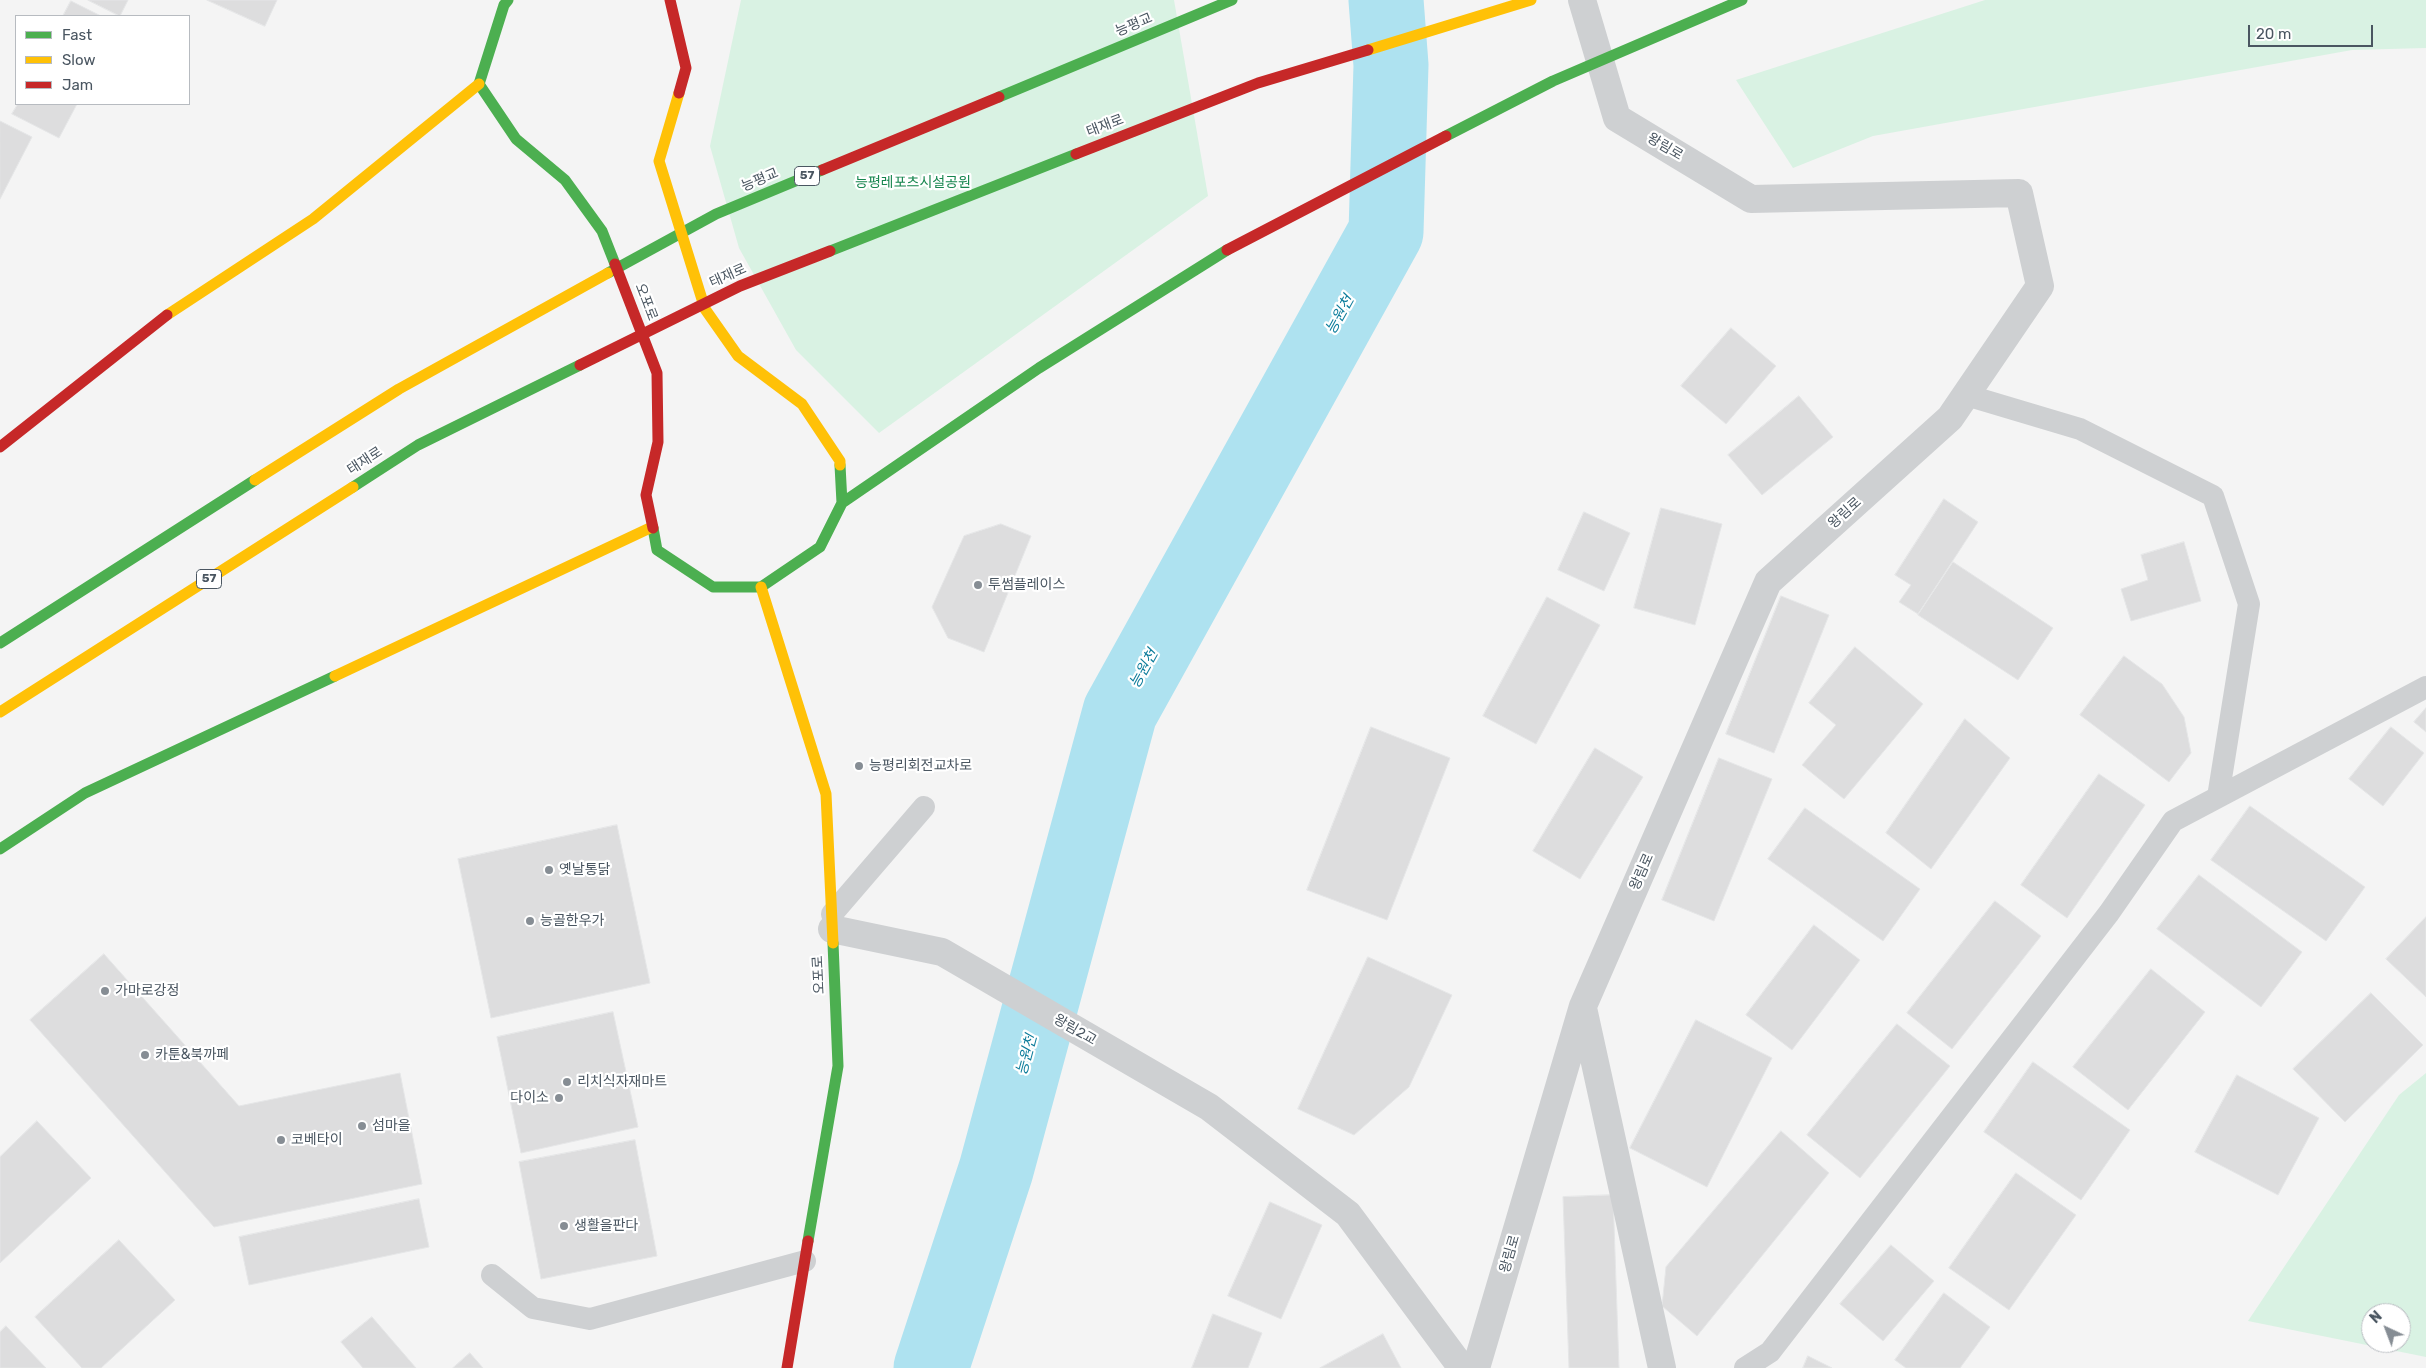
<!DOCTYPE html>
<meta charset="utf-8">
<style>
body{margin:0}
#map{position:relative;width:2426px;height:1368px;overflow:hidden;background:#f4f4f4;font-family:Rubik,sans-serif}
canvas{display:block}
.legend{position:absolute;left:15px;top:15px;width:175px;height:90px;box-sizing:border-box;background:#fff;border:1px solid #b7bbc0;margin:0;padding:6px 9px;list-style:none;font-size:15px;color:#4a5661}
.legend li{display:flex;align-items:center;gap:10px;height:25px}
.legend b{width:25px;border:1px solid #b7bbc0}
.north{position:absolute;left:2361px;top:1303px;width:50px;height:50px;box-sizing:border-box;background:#fff;border:1px solid #b7bbc0;border-radius:50%;rotate:317deg;font-size:14px;font-weight:700;line-height:20px;text-align:center;color:#4a5661}
.north::after{content:'';display:block;margin:auto;width:18px;height:22px;background:#868d94;clip-path:polygon(50% 0,100% 100%,50% 72%,0 100%)}
.scale{position:absolute;left:2248px;top:25px;width:125px;height:22px;box-sizing:border-box;border:2px solid #4a5661;border-top:0;padding-left:6px;font-size:15px;line-height:18px;white-space:nowrap;color:#4a5661;-webkit-text-stroke:4px #fff;paint-order:stroke}
</style>
<div id="map">
<canvas width="2426" height="1368"></canvas>
<ul class="legend">
<li><b style="height:6px;background:#4caf50"></b>Fast</li>
<li><b style="height:6px;background:#ffc107"></b>Slow</li>
<li><b style="height:6px;background:#c62828"></b>Jam</li>
</ul>
<div class="north">N</div>
<div class="scale">20 m</div>
</div>
<script>
const g = document.querySelector('canvas').getContext('2d');
g.lineJoin = 'round';
function fillPath(path, color) { g.fillStyle = color; g.fill(path, 'evenodd'); }
function trace(path, color, width, dash) { g.strokeStyle = color; g.lineWidth = width; g.lineCap = dash ? 'butt' : 'round'; g.setLineDash(dash || []); g.stroke(path); }
function drawText(font, color, halo, rows, align = 'center') {
  g.font = font + ' Rubik,"Noto Sans KR",sans-serif'; g.lineWidth = 4.5; g.setLineDash([]); g.textBaseline = 'middle'; g.strokeStyle = halo; g.fillStyle = color; for (const [text, x, y, turn = 0] of rows) {
    g.save(); g.translate(x, y); g.rotate((+turn || 0) * Math.PI / 180); g.textAlign = isNaN(turn) ? turn : align; if (halo) g.strokeText(text, 0, 0); g.fillText(text, 0, 0); g.restore();
  }
}
fillPath(new Path2D(`
 M741,0H1174L1208,196L879,433L796,350L739,248L710,146Z
 M1985,0H2426V48L2352,50L1873,136L1793,168L1736,80Z
 M2426,1073V1357L2248,1321L2399,1095ZM2371,1313H2401V1343H2371Z`), '#d9f2e3');
trace(new Path2D(`
 M931,1368L996,1170L1120,712L1386,232L1391,65L1386,0`), '#aee2f0', 75);
const building = new Path2D(`
 M88,0H128L120,16Z
 M207,0H277L265,26Z
 M71,1L101,16H63Z
 M18,104H77L59,138L12,114Z
 M0,121L32,137L0,199Z
 M1731,328L1776,366L1726,424L1681,386Z
 M1799,396L1833,437L1762,495L1728,455Z
 M1944,499L1978,522L1918,614L1899,602L1911,585L1895,575Z
 M1661,508L1722,524L1695,625L1634,608Z
 M1584,512L1630,533L1604,591L1558,570Z
 M1001,524L1031,536L984,652L948,638L932,607L964,536Z
 M2184,542L2201,601L2131,621L2121,589L2148,580L2141,555Z
 M1953,562L2053,628L2018,680L1918,615Z
 M1781,596L1829,615L1774,753L1726,734Z
 M1547,597L1600,625L1536,744L1483,716Z
 M1855,647L1923,704L1844,799L1802,765L1836,725L1809,703Z
 M2124,656L2162,684L2184,717L2191,753L2169,782L2080,715Z
 M2426,708V732L2414,722Z
 M1965,719L2010,758L1931,869L1886,833Z
 M1371,727L1450,758L1387,920L1307,890Z
 M2391,727L2424,753L2383,806L2349,779Z
 M1595,748L1643,777L1580,879L1533,851Z
 M1719,758L1772,779L1714,921L1662,900Z
 M2099,774L2145,805L2067,918L2021,885Z
 M2250,806L2365,887L2326,941L2211,860Z
 M1805,808L1920,889L1883,941L1768,859Z
 M617,825L650,983L491,1018L458,859Z
 M2199,875L2302,952L2261,1007L2157,929Z
 M1995,901L2041,936L1952,1049L1907,1013Z
 M2426,917V997L2386,959Z
 M1814,925L1860,960L1792,1050L1746,1015Z
 M104,954L239,1106L400,1073L422,1184L214,1227L30,1020Z
 M1368,957L1452,995L1409,1087L1354,1135L1298,1109Z
 M2151,969L2205,1012L2128,1110L2073,1067Z
 M2371,993L2423,1045L2345,1122L2293,1069Z
 M613,1012L638,1127L521,1153L497,1037Z
 M1696,1020L1772,1058L1707,1187L1630,1148Z
 M1897,1024L1950,1066L1860,1178L1807,1135Z
 M2033,1062L2130,1130L2081,1200L1984,1132Z
 M2237,1075L2319,1118L2278,1195L2195,1152Z
 M37,1121L91,1178L0,1263V1157Z
 M1781,1131L1829,1173L1697,1336L1662,1306L1666,1267Z
 M635,1140L657,1256L541,1279L519,1162Z
 M2016,1173L2076,1215L2009,1310L1949,1268Z
 M1613,1195L1619,1368H1569L1563,1197Z
 M419,1199L429,1247L249,1285L239,1237Z
 M1270,1202L1322,1225L1281,1319L1228,1296Z
 M119,1240L175,1300L101,1368H82L35,1317Z
 M1891,1245L1934,1281L1883,1341L1840,1304Z
 M1944,1293L1990,1327L1960,1368H1906L1895,1360Z
 M1213,1314L1262,1333L1248,1368H1192Z
 M372,1317L416,1368H363L341,1342Z
 M6,1326L46,1368H0V1332Z
 M1383,1334L1401,1368H1320Z
 M470,1353L483,1368H453Z
 M1808,1356L1832,1368H1803Z`);
fillPath(building, '#ddddde');
trace(building, '#e5e6e7', 1);
trace(new Path2D(`
 M1966,395L2080,429L2213,496L2249,604L2218,797
 M832,914L924,807
 M492,1275L533,1308L590,1319L805,1261
 M1745,1368L1770,1352L2109,913L2173,821L2426,687`), '#ced0d2', 22);
trace(new Path2D(`
 M832,929L942,952L1209,1107L1348,1214L1462,1368
 M1583,1008L1662,1368
 M1476,1368L1583,1006L1768,582L1950,418L2040,286L2019,193L1751,199L1617,118L1582,0`), '#ced0d2', 28);
trace(new Path2D(`
 M508,0L504,5L479,84L516,139L565,180L602,231L615,264
 M999,97L1232,0
 M1446,136L1553,81L1742,0
 M830,251L1076,154
 M608,273L716,214L822,170
 M353,487L418,445L580,365
 M842,503L1039,368L1227,250
 M653,528L657,550L713,587H761L820,547L842,503L840,465
 M0,643L255,480
 M0,849L85,793L335,676
 M808,1241L838,1066L833,943`), '#4caf50', 11);
trace(new Path2D(`
 M1368,50L1531,0
 M679,93L659,161L705,309L738,356L802,404L840,461V465
 M167,315L313,219L479,84
 M255,480L399,389L608,273
 M761,587L826,794L833,943
 M335,676L652,527
 M0,712L353,487`), '#ffc107', 11);
trace(new Path2D(`
 M670,0L686,68L679,93
 M1076,154L1258,83L1368,50
 M822,170L999,97
 M1227,250L1446,136
 M615,264L657,373L658,442L646,495L653,528
 M580,365L740,286L830,251
 M0,447L167,315
 M787,1368L808,1241`), '#c62828', 11);
for (const [x, y, r, color] of [
 [978,585,5,"#868d94"],
 [859,766,5,"#868d94"],
 [549,870,5,"#868d94"],
 [530,921,5,"#868d94"],
 [105,991,5,"#868d94"],
 [145,1055,5,"#868d94"],
 [567,1082,5,"#868d94"],
 [559,1098,5,"#868d94"],
 [362,1126,5,"#868d94"],
 [281,1140,5,"#868d94"],
 [564,1226,5,"#868d94"]
]) { const dot = new Path2D(); dot.arc(x, y, r, 0, 2 * Math.PI); g.fillStyle = color; g.fill(dot); trace(dot, '#fff', 2); }
for (const [x, y, w] of [
 [807,176,25],
 [209,579,25]
]) { const box = new Path2D(); box.roundRect(x - w / 2, y - 9.5, w, 19, 4); g.fillStyle = '#fff'; g.fill(box); trace(box, '#4a5661', 1); }
drawText('bold 12px', '#4a5661', null, [
 ["57",807,176],
 ["57",209,579]
]);
drawText('14px', '#4a5661', '#fff', [
 ["능평교",1134,25,-23],
 ["태재로",1105,126,-21],
 ["왕림로",1665,147,31],
 ["능평교",760,180,-23],
 ["태재로",728,276,-24],
 ["오포로",646,302,69],
 ["태재로",365,461,-33],
 ["왕림로",1845,513,-42],
 ["왕림로",1642,872,-66],
 ["오포로",819,975,-93],
 ["왕림2교",1075,1030,30],
 ["왕림로",1510,1254,-74]
]);
drawText('14px', '#17864f', '#fff', [
 ["능평레포츠시설공원",913,183]
]);
drawText('14px', '#4a5661', '#fff', [
 ["투썸플레이스",988,585],
 ["능평리회전교차로",869,766],
 ["옛날통닭",559,870],
 ["능골한우가",540,921],
 ["가마로강정",115,991],
 ["카툰&북까페",155,1055],
 ["리치식자재마트",577,1082],
 ["다이소",549,1098,"right"],
 ["섬마을",372,1126],
 ["코베타이",291,1140],
 ["생활을판다",574,1226]
], 'left');
drawText('italic 15px', '#0c7c9b', '#fff', [
 ["능원천",1340,315,-61],
 ["능원천",1144,669,-61],
 ["능원천",1027,1055,-75]
]);
</script>
